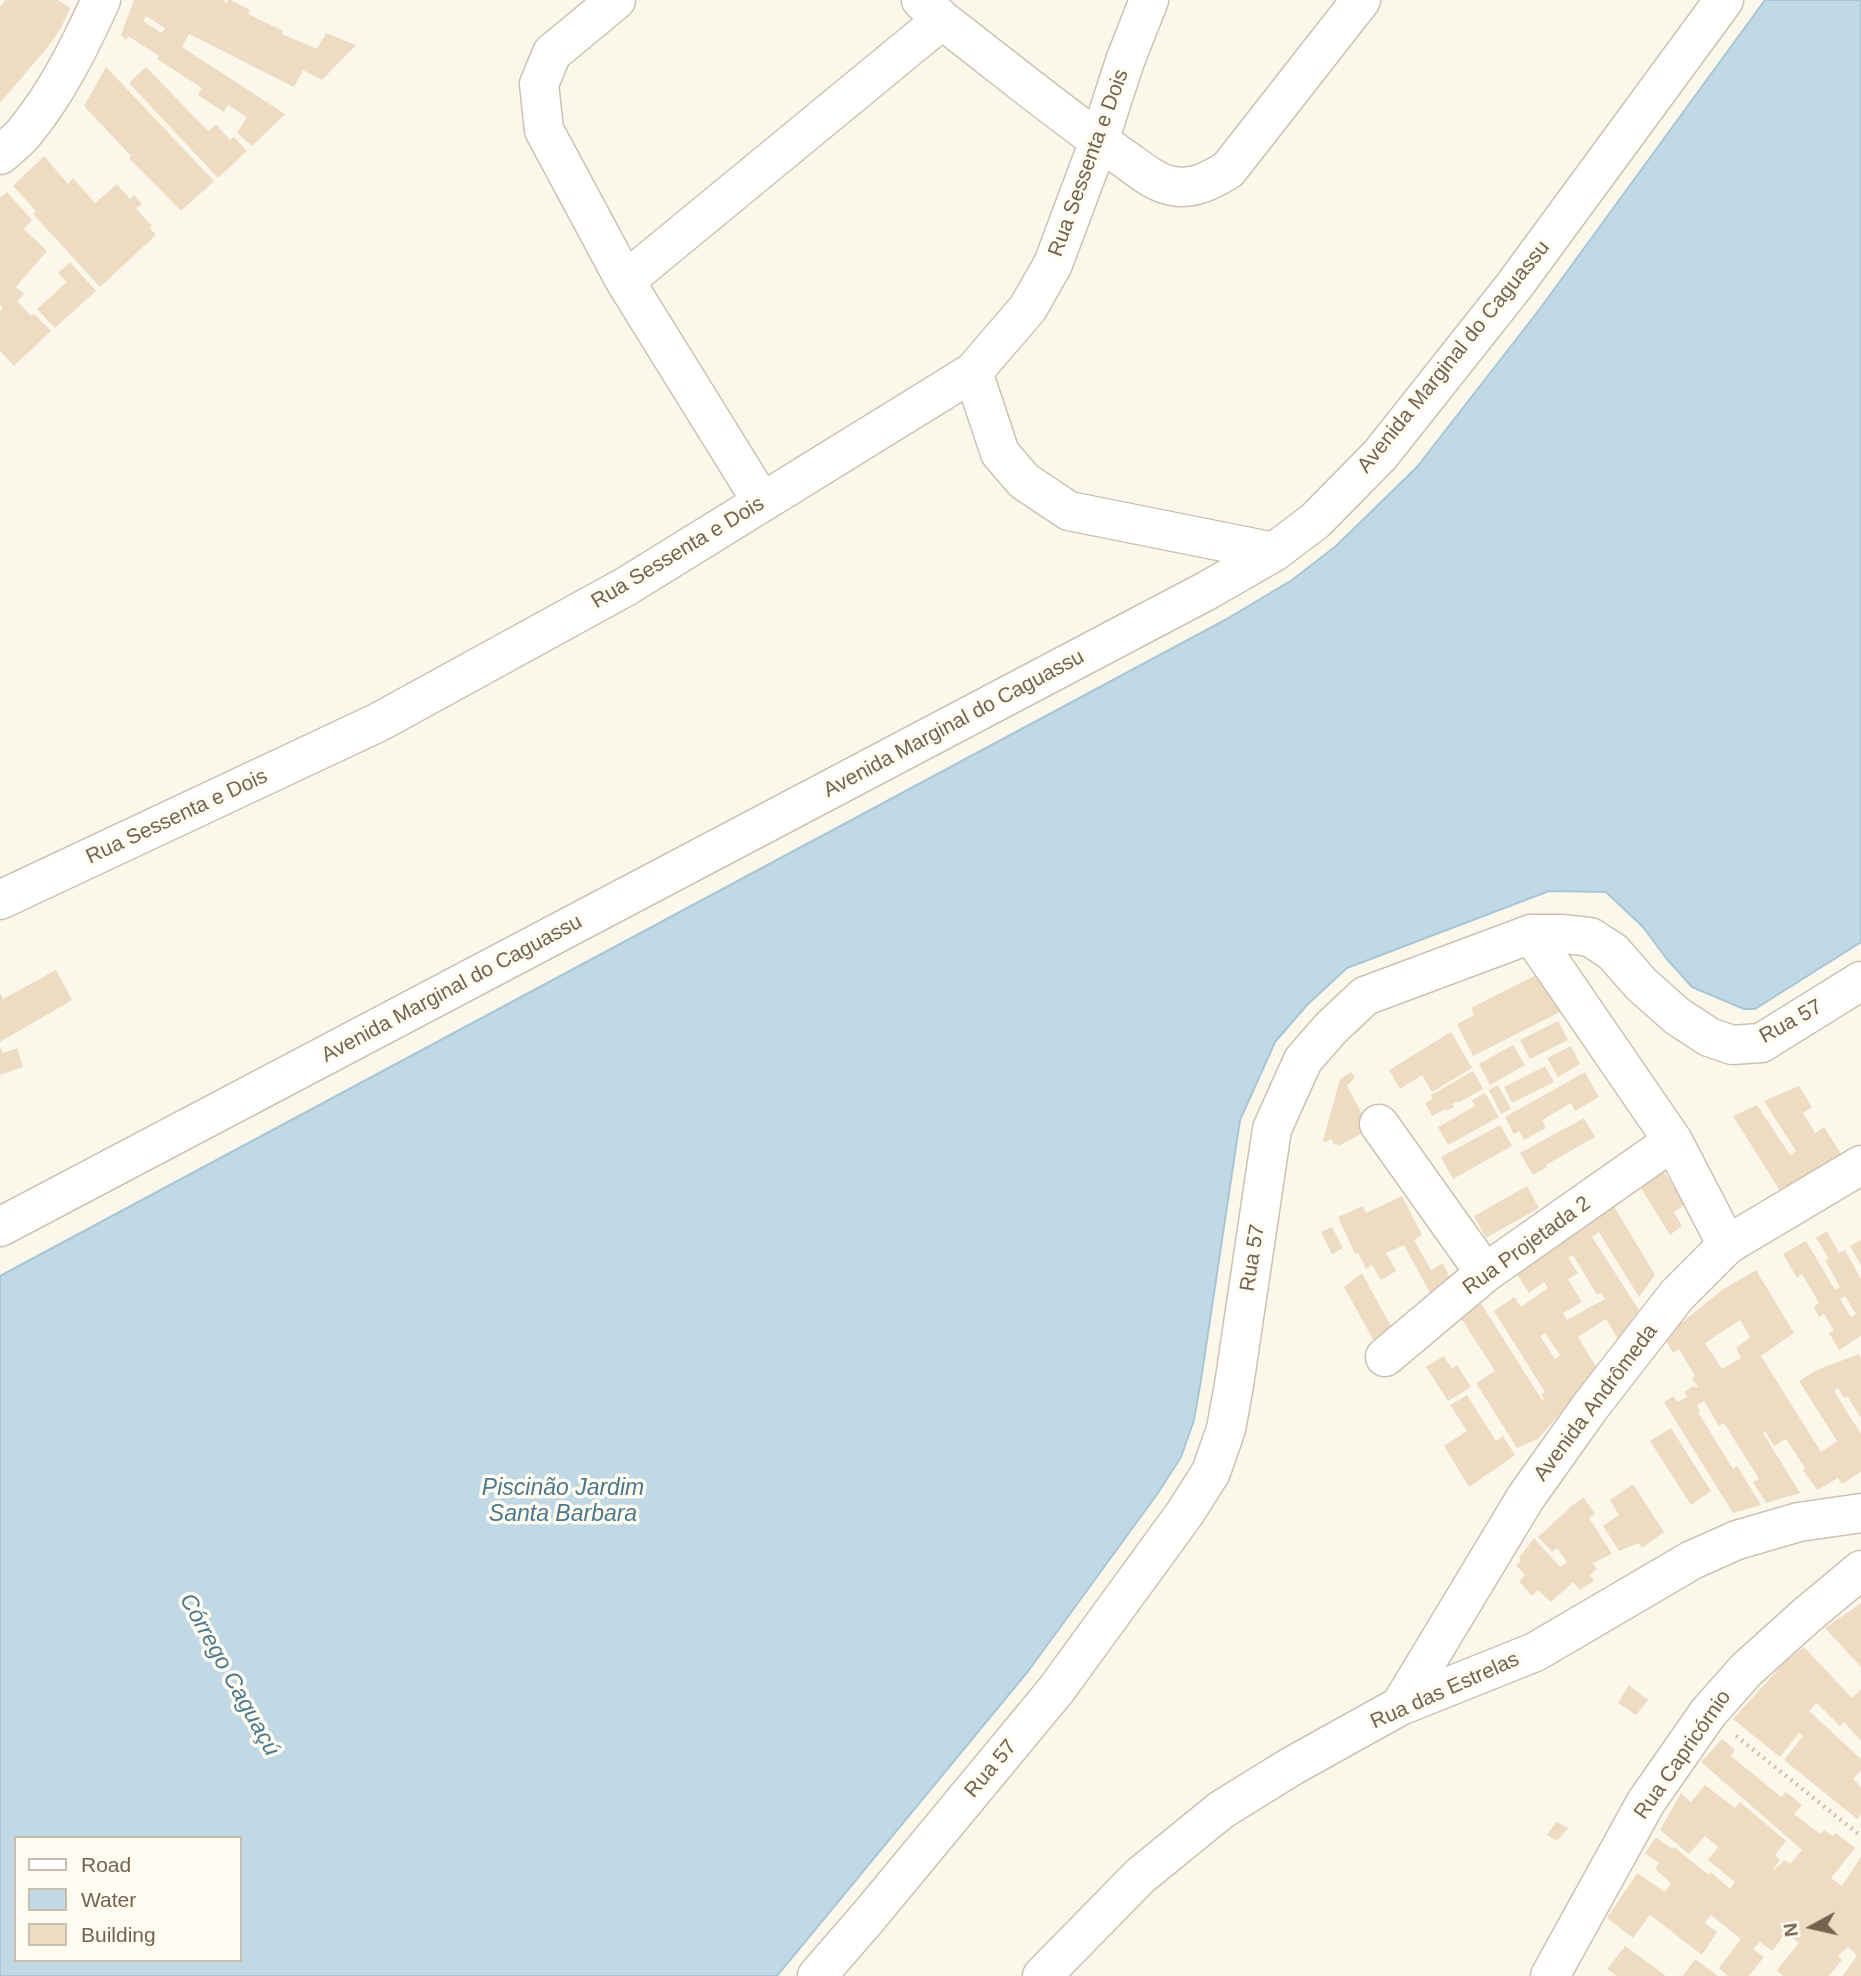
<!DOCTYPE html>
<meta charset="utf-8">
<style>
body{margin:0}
#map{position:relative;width:1861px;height:1976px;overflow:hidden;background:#fbf8eb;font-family:Helvetica,sans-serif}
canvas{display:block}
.legend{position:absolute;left:14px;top:1836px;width:228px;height:126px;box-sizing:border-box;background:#fefbf1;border:2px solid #c7beb0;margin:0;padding:9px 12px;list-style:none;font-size:21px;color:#75634f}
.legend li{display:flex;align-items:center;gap:14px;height:35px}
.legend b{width:35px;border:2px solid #c7beb0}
.north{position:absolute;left:1777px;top:1892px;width:70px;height:70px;-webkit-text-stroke:5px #fefbf1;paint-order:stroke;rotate:262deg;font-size:19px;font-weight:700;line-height:28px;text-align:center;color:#75634f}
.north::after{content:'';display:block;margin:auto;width:24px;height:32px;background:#75634f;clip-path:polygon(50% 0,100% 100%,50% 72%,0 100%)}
</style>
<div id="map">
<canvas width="1861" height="1976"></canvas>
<ul class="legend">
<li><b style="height:9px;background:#fff"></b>Road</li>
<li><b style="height:19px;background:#c0d9e5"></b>Water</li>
<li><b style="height:19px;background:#eddbc2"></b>Building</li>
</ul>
<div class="north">N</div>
</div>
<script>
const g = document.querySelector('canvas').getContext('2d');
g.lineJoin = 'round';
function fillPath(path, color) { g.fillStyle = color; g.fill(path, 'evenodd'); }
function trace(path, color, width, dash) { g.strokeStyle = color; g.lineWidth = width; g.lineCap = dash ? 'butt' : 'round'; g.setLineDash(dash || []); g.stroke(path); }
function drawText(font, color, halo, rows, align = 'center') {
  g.font = font + ' Helvetica,sans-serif'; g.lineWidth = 7; g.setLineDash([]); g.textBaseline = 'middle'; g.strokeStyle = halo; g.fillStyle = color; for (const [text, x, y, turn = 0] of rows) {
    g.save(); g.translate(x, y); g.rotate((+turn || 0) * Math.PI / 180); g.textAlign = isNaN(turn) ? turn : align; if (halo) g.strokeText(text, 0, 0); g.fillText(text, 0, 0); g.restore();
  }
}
const water = new Path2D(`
 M1765,0H1861V942L1755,1009H1744L1692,987L1666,958L1643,927L1606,892L1549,891L1347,968L1307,1005L1275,1042L1240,1120L1201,1380L1194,1420L1181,1457L1158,1493L1029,1670L777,1976H0V1276L1225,620L1292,580L1336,546L1417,467L1539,310ZM16,1838H240V1960H16Z`);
fillPath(water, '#c0d9e5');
trace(water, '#a7c6d6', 2);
fillPath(new Path2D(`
 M5,0H58L70,8L61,28L47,48L0,103V7Z
 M134,0H222L227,3L228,0H231L250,10L248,14L283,31L282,34L317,49L326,33L356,45L322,80L303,70L294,87L189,34L182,47L285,114L252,146L237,133L247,117L228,105L224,112L198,95L202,88L157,59L159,56L128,36L126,40L121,35ZM146,16L165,28L162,33L143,21Z
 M106,67L214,181L181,211L129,158L131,156L84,106Z
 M146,67L208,131L216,124L230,140L234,137L247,151L218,178L129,83Z
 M44,156L68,184L73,178L95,203L117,184L130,199L134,195L142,204L136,208L152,226L150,228L156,235L100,287L33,214L36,211L13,186Z
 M7,192L32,220L24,229L47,251L16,287L24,294L17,301L31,316L34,314L51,331L14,366L0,351V311L3,308L0,305V198Z
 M70,262L96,291L55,328L37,309L67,282L58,273Z
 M56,970L72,1000L0,1042V993L3,999Z
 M1546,970L1566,1009L1473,1056L1457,1024L1474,1015L1471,1008Z
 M1558,1021L1568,1040L1530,1059L1520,1040Z
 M1451,1032L1472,1068L1432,1092L1422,1075L1400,1089L1389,1070Z
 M1513,1045L1525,1065L1490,1085L1479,1064Z
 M1571,1046L1580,1064L1558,1077L1547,1058Z
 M0,1047L3,1053L17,1048L23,1067L0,1075Z
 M1545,1066L1554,1082L1512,1103L1504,1087Z
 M1473,1071L1483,1089L1458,1103L1457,1101L1452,1104L1454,1107L1446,1111L1445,1109L1432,1116L1425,1103L1433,1099L1431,1095Z
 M1351,1072L1355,1077L1347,1086L1370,1129L1338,1146L1337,1144L1334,1145L1331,1139L1325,1142L1323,1141L1340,1079Z
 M1585,1072L1599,1097L1575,1111L1571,1103L1542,1120L1546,1128L1524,1140L1519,1131L1514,1134L1505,1117Z
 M1498,1085L1511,1109L1501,1114L1489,1090Z
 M1799,1086L1812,1107L1803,1113L1815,1133L1824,1127L1843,1157L1782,1194L1733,1116L1757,1105L1790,1155L1796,1151L1764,1101Z
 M1485,1093L1499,1117L1448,1145L1438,1127L1475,1106L1472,1100Z
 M1584,1118L1595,1137L1546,1165L1547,1167L1533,1175L1520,1153Z
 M1500,1125L1512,1146L1453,1179L1441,1157Z
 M1663,1170L1685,1205L1674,1212L1682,1226L1670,1235L1639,1185Z
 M1527,1186L1539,1208L1486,1238L1474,1216Z
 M1402,1196L1422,1235L1414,1240L1431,1270L1443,1263L1454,1287L1435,1302L1404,1245L1386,1253L1396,1271L1381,1280L1372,1265L1366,1269L1358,1252L1355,1254L1338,1217L1363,1206L1366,1213Z
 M1612,1203L1655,1275L1639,1297L1599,1232L1592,1237L1639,1310L1618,1339L1606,1319L1578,1337L1597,1368L1577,1394L1538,1439L1517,1448L1476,1383L1495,1371L1457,1312L1477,1297L1542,1400L1544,1398L1541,1395L1545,1392L1494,1311L1514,1297L1521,1307L1548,1288L1544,1282L1529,1293L1514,1270ZM1573,1255L1597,1295L1601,1293L1605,1299L1567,1320L1563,1313L1582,1302L1568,1279L1578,1273L1568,1258ZM1545,1333L1560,1355L1555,1359L1540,1336Z
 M1332,1227L1343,1248L1332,1254L1321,1232Z
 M1827,1231L1839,1253L1845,1250L1861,1279V1336L1839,1350L1829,1333L1834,1330L1824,1314L1819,1317L1814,1307L1819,1303L1802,1274L1797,1278L1783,1254L1806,1241L1835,1290L1840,1287L1825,1260L1829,1259L1816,1238ZM1845,1296L1856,1314L1851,1317L1840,1299Z
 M1861,1240V1265L1850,1246Z
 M1756,1270L1794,1333L1761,1356L1821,1452L1837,1441L1799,1381L1819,1369L1859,1354L1861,1358V1418L1847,1396L1844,1398L1838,1388L1834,1391L1861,1434V1472L1842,1484L1838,1478L1817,1490L1803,1470L1805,1468L1786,1439L1774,1446L1765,1431L1763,1433L1800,1493L1766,1503L1753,1482L1759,1479L1724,1423L1719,1426L1704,1401L1697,1405L1700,1411L1698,1412L1733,1469L1737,1466L1761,1505L1733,1513L1664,1402L1674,1396L1677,1402L1687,1397L1684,1392L1694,1386L1696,1388L1698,1387L1692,1378L1695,1376L1679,1349L1673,1353L1664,1337L1722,1290ZM1740,1320L1750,1337L1736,1348L1741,1358L1722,1369L1705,1343Z
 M1362,1273L1394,1332L1375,1343L1344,1287Z
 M1444,1356L1452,1369L1457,1365L1471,1387L1448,1401L1426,1367Z
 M1467,1395L1496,1441L1503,1436L1515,1455L1469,1487L1444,1446L1467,1431L1450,1405Z
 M1671,1428L1711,1491L1691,1505L1650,1441Z
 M1633,1484L1664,1532L1642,1548L1639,1543L1619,1551L1603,1526L1619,1515L1610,1500Z
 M1584,1498L1595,1514L1589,1518L1612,1554L1593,1563L1597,1569L1590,1575L1594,1581L1580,1590L1573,1582L1551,1602L1538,1590L1532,1596L1519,1581L1525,1575L1516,1565L1521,1561L1519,1558L1534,1538L1560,1567L1567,1562L1557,1548L1552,1552L1538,1537L1574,1504Z
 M1861,1603V1667L1825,1628Z
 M1804,1647L1852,1698L1861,1689V1741L1844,1722L1840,1726L1817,1703L1809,1711L1861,1759V1770L1853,1779L1861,1787V1814L1857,1819L1784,1760L1803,1736L1799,1733L1780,1757L1733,1719L1783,1664Z
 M1629,1685L1648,1700L1636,1715L1618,1703Z
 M1722,1739L1735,1750L1731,1756L1781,1797L1786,1792L1802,1805L1794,1814L1820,1834L1824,1830L1832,1836L1836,1833L1855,1848L1831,1878L1842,1886L1861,1857V1976H1843L1857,1955L1848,1947L1838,1956L1842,1960L1829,1976H1783L1777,1970L1799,1943L1786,1933L1772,1951L1760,1942L1753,1949L1764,1957L1749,1976H1728L1719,1968L1741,1939L1711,1915L1705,1923L1717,1932L1702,1955L1650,1915L1633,1938L1607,1918L1637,1873L1665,1892L1671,1883L1655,1869L1659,1863L1645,1853L1656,1837L1672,1849L1674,1847L1709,1875L1711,1872L1730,1889L1735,1882L1708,1860L1718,1847L1705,1836L1689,1854L1660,1830L1681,1793L1691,1802L1705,1785L1735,1808L1740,1802L1786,1841L1775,1855L1780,1860L1773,1869L1774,1870L1785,1860L1790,1864L1802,1850L1701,1762Z
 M1556,1822L1568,1828L1557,1841L1547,1835Z
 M1625,1946L1666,1976H1617L1607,1969Z
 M1695,1959L1718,1976H1683Z`), '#eddbc2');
const minor = new Path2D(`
 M616,0L552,53L539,84L544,130L625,281
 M921,0L942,20C1002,66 1060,114 1122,157C1137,167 1154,183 1173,186C1194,190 1211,180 1228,170L1361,0
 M0,155C8,148 17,141 24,133C57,93 80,46 101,0
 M973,372L1000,453L1024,481L1069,511L1274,552
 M762,502L625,281L942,20
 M0,900L379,722L625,587L973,372L1028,308L1053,264L1099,141L1125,61L1149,0
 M1531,934L1673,1141L1727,1245
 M1379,1124L1485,1273
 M0,1227L1208,590L1274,552L1315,521L1380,455L1514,286L1724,0
 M1385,1357L1485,1273L1673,1141
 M1400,1706L1526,1497L1590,1407L1677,1295L1727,1245L1861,1165
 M817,1976L869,1916L1056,1690L1185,1513L1211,1472L1226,1429L1234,1385L1272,1129L1303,1060L1331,1028L1365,996L1531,934H1564L1590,937L1613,952L1641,984L1677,1016L1709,1037L1732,1045L1761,1043L1861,981
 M1042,1976L1140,1876L1221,1810L1292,1766L1400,1706L1535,1652L1692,1560L1737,1540L1799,1522L1861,1513
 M1550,1976L1646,1802L1708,1713L1746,1670L1807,1615L1861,1570`);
trace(minor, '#cdc2b1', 41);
trace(new Path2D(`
 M1736,1736L1861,1836`), '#d5c0a6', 4.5, [2, 5]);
trace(minor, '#fff', 38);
drawText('21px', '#75634f', '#fefbf1', [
 ["Rua Sessenta e Dois",1089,163,-70],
 ["Avenida Marginal do Caguassu",1454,357,-51],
 ["Rua Sessenta e Dois",678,553,-31],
 ["Avenida Marginal do Caguassu",954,724,-28],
 ["Rua Sessenta e Dois",177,817,-25],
 ["Avenida Marginal do Caguassu",452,989,-28],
 ["Rua 57",1791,1022,-29],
 ["Rua Projetada 2",1527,1246,-36],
 ["Rua 57",1253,1258,-81],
 ["Avenida Andrômeda",1596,1403,-53],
 ["Rua das Estrelas",1445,1691,-24],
 ["Rua Capricórnio",1683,1755,-55],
 ["Rua 57",991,1769,-50]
]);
drawText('italic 23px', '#4c788e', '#fefbf1', [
 ["Piscinão Jardim",563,1489],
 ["Santa Barbara",563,1515],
 ["Córrego Caguaçú",229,1675,61]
]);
</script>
